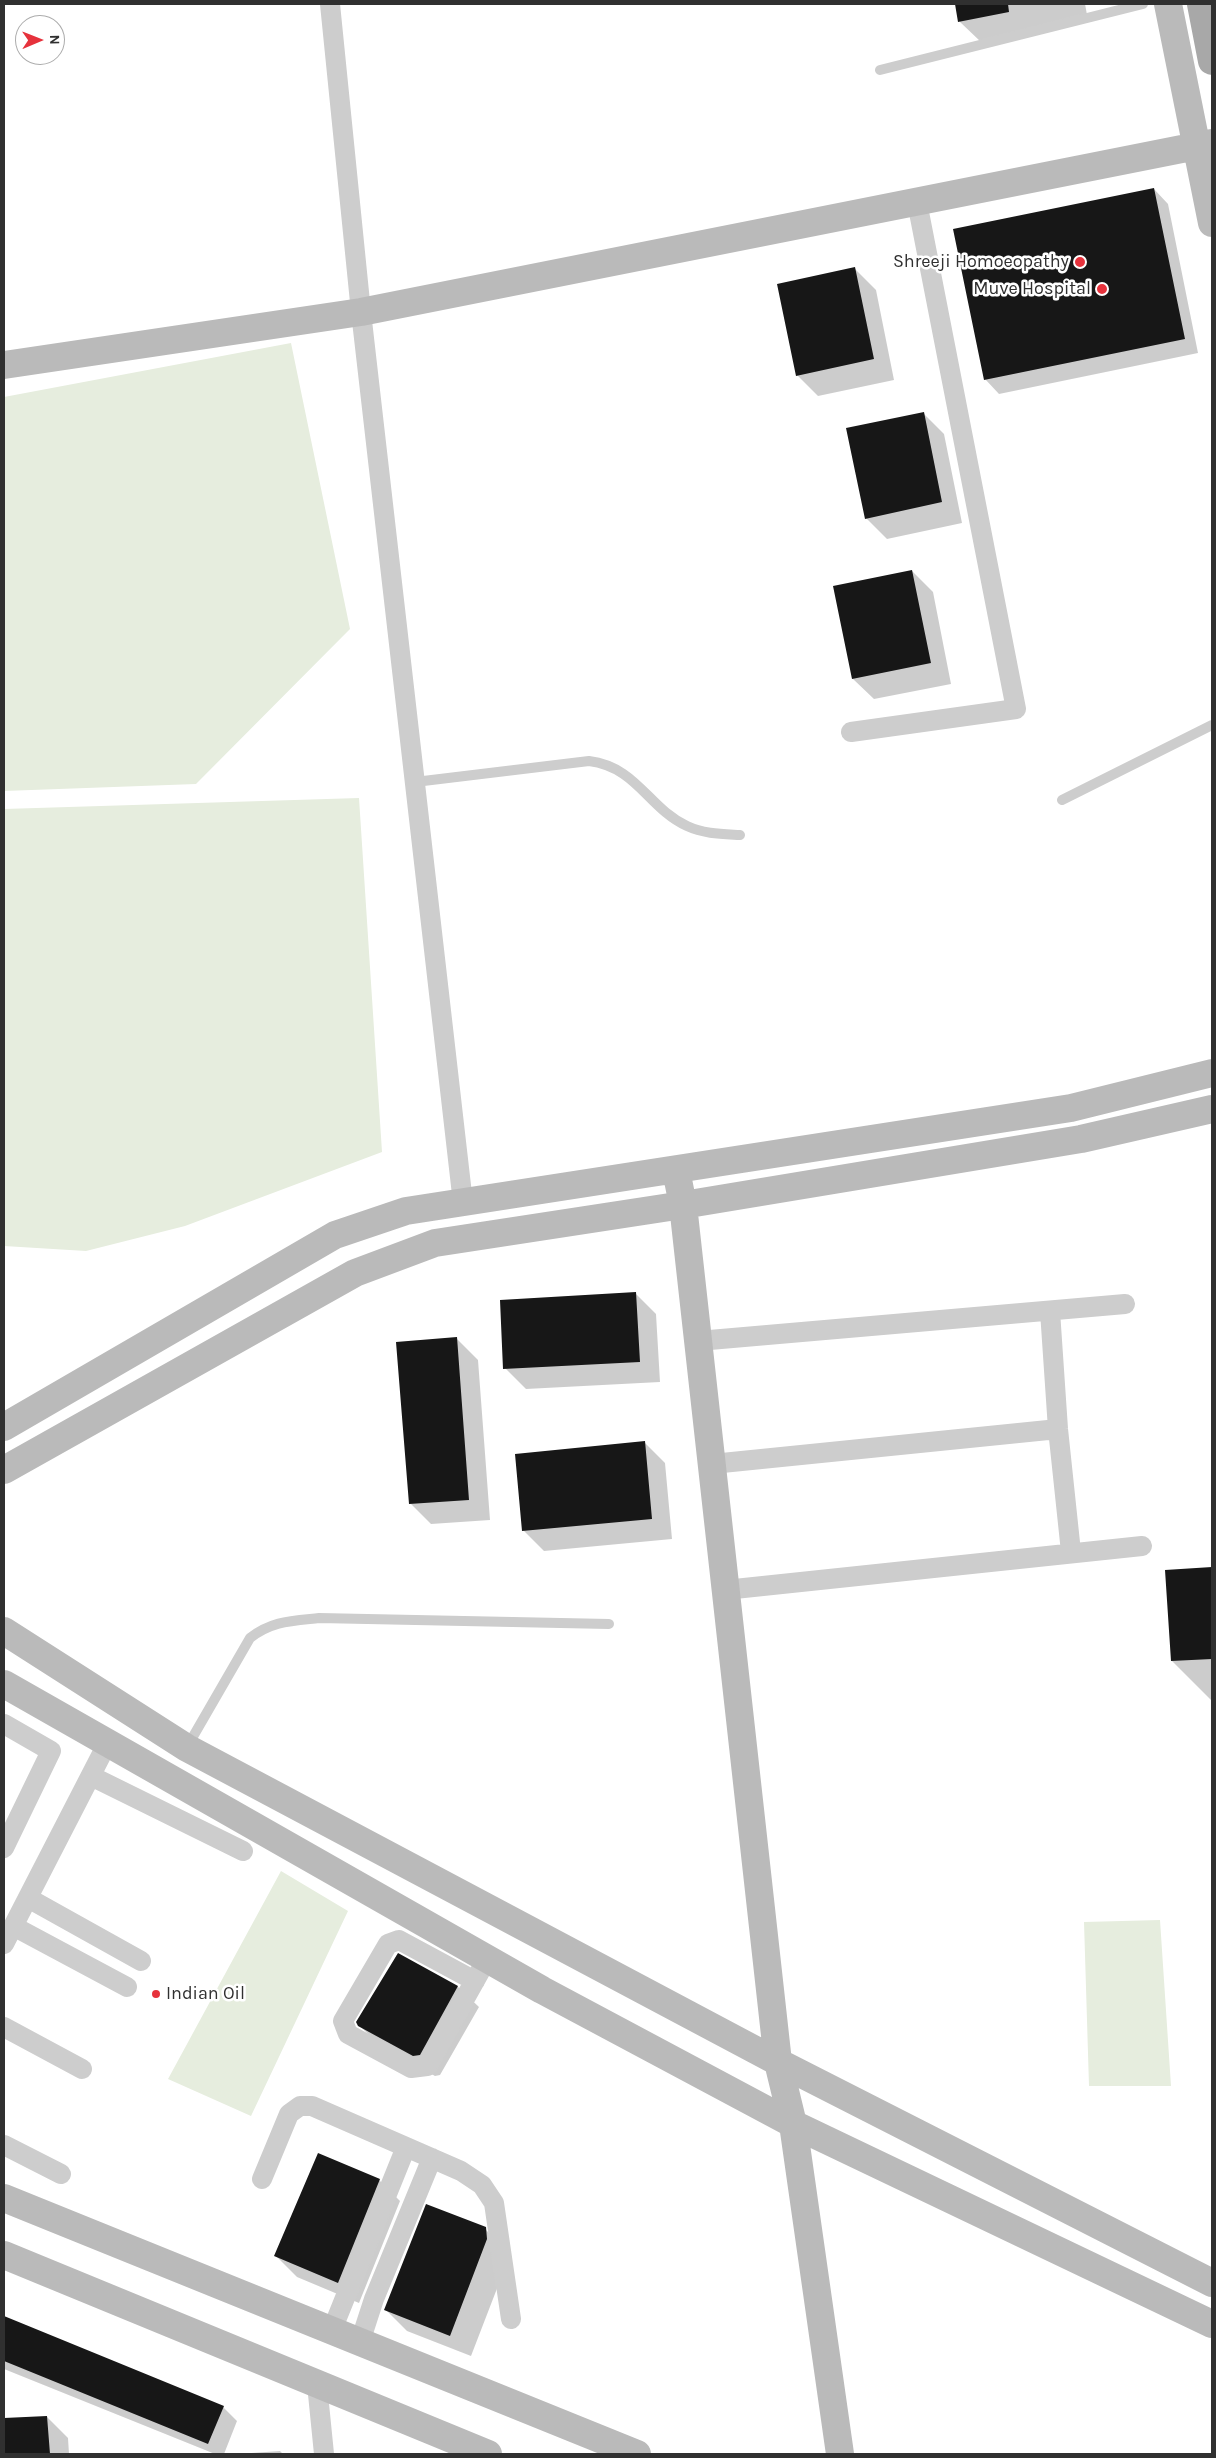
<!DOCTYPE html>
<style>
body{margin:0}
#map{position:relative;width:1216px;height:2458px;overflow:hidden;background:#fff;font-family:Karla,sans-serif}
canvas{display:block}
.frame{position:absolute;inset:0;border:5px solid #303030;pointer-events:none}
.north{position:absolute;left:15px;top:15px;width:50px;height:50px;box-sizing:border-box;background:#fff;border:1px solid #acacac;border-radius:50%;rotate:89deg;font-size:14px;font-weight:700;line-height:20px;text-align:center;color:#303030}
.north::after{content:'';display:block;margin:auto;width:18px;height:22px;background:#e6323c;clip-path:polygon(50% 0,100% 100%,50% 72%,0 100%)}
</style>
<div id="map">
<canvas width="1216" height="2458"></canvas>
<div class="frame"></div>
<div class="north">N</div>
</div>
<script>
const g = document.querySelector('canvas').getContext('2d');
g.lineJoin = 'round';
function fillPath(path, color) { g.fillStyle = color; g.fill(path, 'evenodd'); }
function trace(path, color, width, dash) { g.strokeStyle = color; g.lineWidth = width; g.lineCap = dash ? 'butt' : 'round'; g.setLineDash(dash || []); g.stroke(path); }
function drawText(font, color, halo, rows, align = 'center') {
  g.font = font + ' Karla,sans-serif'; g.lineWidth = 5; g.setLineDash([]); g.textBaseline = 'middle'; g.strokeStyle = halo; g.fillStyle = color; for (const [text, x, y, turn = 0] of rows) {
    g.save(); g.translate(x, y); g.rotate((+turn || 0) * Math.PI / 180); g.textAlign = isNaN(turn) ? turn : align; if (halo) g.strokeText(text, 0, 0); g.fillText(text, 0, 0); g.restore();
  }
}
fillPath(new Path2D(`
 M291,343L350,629L196,784L4,791V397Z
 M359,798L382,1152L185,1226L86,1251L4,1246V809Z
 M281,1871L348,1911L251,2116L168,2079Z
 M1160,1920L1171,2086H1089L1084,1922Z`), '#e6edde');
fillPath(new Path2D(`
 M956,4H1085L1088,20L981,42L960,22Z
 M1154,189L1168,204L1198,353L999,394L985,379Z
 M855,269L876,290L894,380L818,396L797,375Z
 M923,413L944,434L962,523L887,539L866,518Z
 M912,571L933,592L951,684L874,699L853,679Z
 M636,1294L656,1314L660,1382L526,1389L505,1368Z
 M457,1339L478,1360L490,1520L431,1524L410,1503Z
 M645,1443L665,1463L672,1539L544,1551L523,1530Z
 M1212,1569V1701L1172,1661L1166,1571Z
 M397,1955L458,1987L479,2007L440,2075L435,2076L380,2046L359,2025Z
 M379,2180L400,2201L359,2303L297,2277L276,2256Z
 M485,2229L506,2250L508,2260L471,2356L407,2331L386,2310Z
 M4,2318L223,2407L237,2421L224,2454H215L4,2369Z
 M47,2417L68,2438L69,2454H4V2420Z
 M280,2451L283,2454H237Z`), '#0003');
fillPath(new Path2D(`
 M955,4H1008L1009,12L958,22Z
 M1154,188L1185,339L984,380L953,229Z
 M855,267L874,359L796,376L777,284Z
 M924,412L942,502L865,519L846,428Z
 M912,570L931,663L852,679L833,586Z
 M636,1292L640,1362L503,1369L500,1300Z
 M457,1337L469,1500L409,1504L396,1342Z
 M645,1441L652,1519L522,1531L515,1454Z
 M1212,1567V1659L1171,1661L1165,1570Z
 M398,1953L458,1986L420,2055L413,2056L358,2026L356,2022Z
 M318,2153L380,2179L338,2283L274,2256Z
 M426,2204L486,2227L487,2239L450,2336L384,2310Z
 M4,2316L224,2406L208,2444L4,2361Z
 M47,2416L50,2454H4V2418Z`), '#171717');
trace(new Path2D(`
 M880,70L1143,4
 M415,782L589,761C637,767 648,808 687,826C704,834 723,834 740,835
 M1062,800L1212,725
 M187,1747L250,1638C272,1621 291,1621 319,1618L609,1624`), '#cdcdcd', 10);
trace(new Path2D(`
 M330,4L361,312L463,1203
 M851,732L1016,709L917,202
 M1050,1311L1058,1429L1071,1552
 M698,1341L1125,1304
 M712,1464L1058,1429
 M725,1590L1142,1546
 M4,1724L51,1751L4,1848
 M91,1776L243,1851
 M28,1898L141,1961
 M13,1926L127,1987
 M4,1944L108,1742
 M475,1981L399,1940L388,1944L343,2021L348,2034L411,2068L427,2066L487,1959
 M4,2027L82,2069
 M4,2145L61,2174
 M262,2179L289,2114L300,2106H312L461,2171L482,2185L494,2203L511,2319
 M332,2330L406,2147
 M360,2342L374,2299L432,2158
 M317,2384L324,2454`), '#cdcdcd', 20);
trace(new Path2D(`
 M1168,4L1212,223
 M4,365L361,312L1212,143
 M676,1170L683,1205L778,2062L793,2124L840,2454
 M4,1427L335,1235L406,1211L1071,1108L1212,1073
 M4,1470L355,1273L435,1243L683,1205L1081,1139L1212,1109
 M4,1631L187,1748L778,2062L1212,2283
 M4,1684L542,1990L793,2124L1212,2324
 M4,2198L637,2454
 M4,2255L488,2454`), '#bababa', 28);
trace(new Path2D(`
 M1201,4L1212,61`), '#a8a8a8', 28);
for (const [x, y, r, color] of [
 [1080,262,6,"#e6323c"],
 [1102,289,6,"#e6323c"],
 [156,1994,5,"#e6323c"]
]) { const dot = new Path2D(); dot.arc(x, y, r, 0, 2 * Math.PI); g.fillStyle = color; g.fill(dot); trace(dot, '#fff', 2); }
drawText('18px', '#303030', '#fff', [
 ["Shreeji Homoeopathy",1069,262],
 ["Muve Hospital",1091,289],
 ["Indian Oil",166,1994,"left"]
], 'right');
</script>
